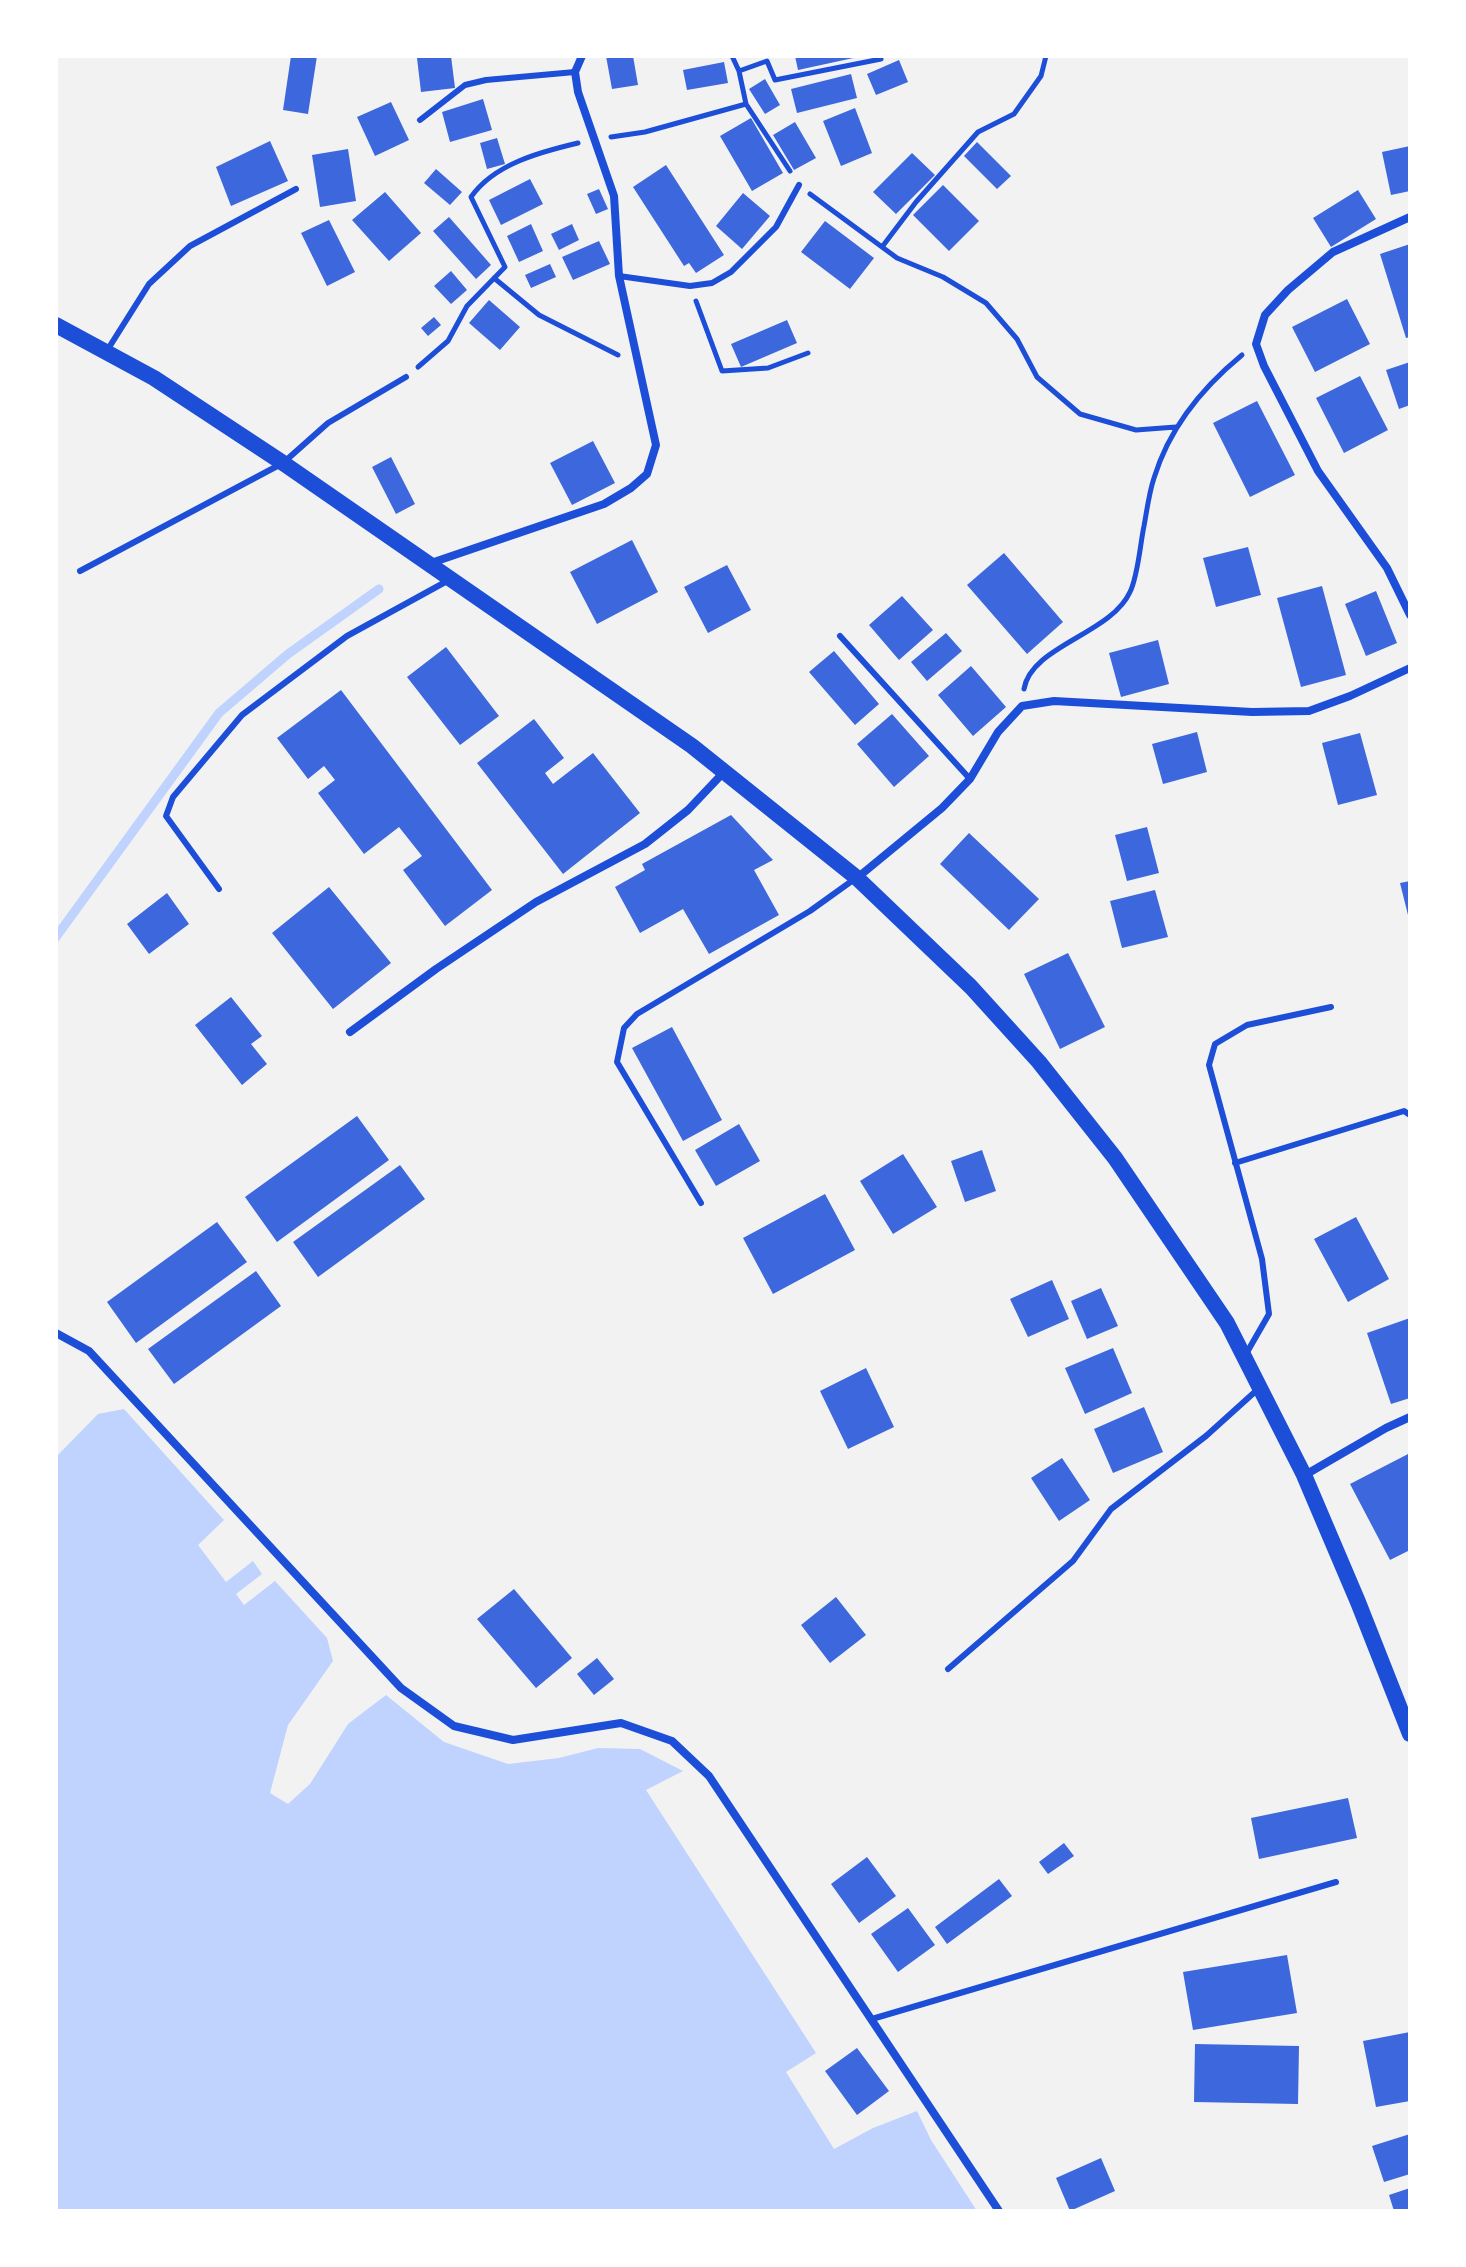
<!DOCTYPE html>
<style>
body{margin:0}
#map{position:relative;width:1466px;height:2267px;overflow:hidden;background:#f2f2f2;font-family:Helvetica,sans-serif}
canvas{display:block}
.frame{position:absolute;inset:0;border:58px solid #fff;pointer-events:none}
</style>
<div id="map">
<canvas width="1466" height="2267"></canvas>
<div class="frame"></div>
</div>
<script>
const g = document.querySelector('canvas').getContext('2d');
g.lineJoin = 'round';
function fillPath(path, color) { g.fillStyle = color; g.fill(path, 'evenodd'); }
function trace(path, color, width, dash) { g.strokeStyle = color; g.lineWidth = width; g.lineCap = dash ? 'butt' : 'round'; g.setLineDash(dash || []); g.stroke(path); }
fillPath(new Path2D(`
 M124,1409L224,1520L198,1545L226,1582L253,1561L262,1574L236,1594L244,1605L275,1581L327,1638L333,1661L288,1725L270,1793L288,1804L310,1784L348,1724L386,1695L444,1742L508,1764L559,1758L598,1748L640,1749L683,1771L646,1790L816,2053L786,2072L834,2149L873,2128L917,2111L931,2140L977,2211H56V1457L98,1414Z`), '#bfd3fe');
trace(new Path2D(`
 M56,937L219,713L288,654L379,589`), '#bfd3fe', 9);
fillPath(new Path2D(`
 M291,56H317L308,114L283,110Z
 M435,56H451L455,88L421,92L417,58Z
 M606,56H633L638,85L612,89Z
 M795,56H858V57L798,70Z
 M899,60L908,82L876,95L867,74Z
 M724,62L728,83L687,90L683,70Z
 M851,74L857,98L797,113L791,89Z
 M765,79L780,105L765,114L749,89Z
 M483,99L492,130L450,142L442,112Z
 M391,102L409,140L375,156L357,117Z
 M855,108L872,153L841,166L823,121Z
 M751,118L783,173L752,191L720,136Z
 M795,122L816,158L794,170L773,135Z
 M497,138L505,164L487,169L480,143Z
 M270,141L288,181L231,206L216,167Z
 M977,142L1011,176L997,189L964,156Z
 M1410,146V191L1391,195L1382,152Z
 M348,149L356,201L320,207L312,155Z
 M912,153L935,175L896,214L873,192Z
 M666,165L724,255L696,273L689,263L684,266L633,187Z
 M436,169L462,192L450,205L424,183Z
 M530,179L543,204L501,225L489,200Z
 M943,185L979,221L949,251L913,215Z
 M599,189L608,209L596,214L587,194Z
 M1358,190L1376,219L1331,247L1313,218Z
 M385,192L421,233L389,261L352,220Z
 M743,193L770,216L742,249L716,226Z
 M449,217L491,265L476,279L433,231Z
 M329,220L355,272L327,286L301,233Z
 M825,221L874,258L850,289L801,252Z
 M531,224L543,251L519,262L507,236Z
 M572,224L579,240L559,250L551,234Z
 M599,241L610,264L573,280L562,257Z
 M1410,244V337L1406,338L1380,254Z
 M550,264L556,277L531,288L525,275Z
 M451,271L467,290L451,304L434,286Z
 M1347,299L1370,344L1315,372L1292,327Z
 M489,300L520,327L500,350L469,323Z
 M434,317L441,325L428,336L421,328Z
 M787,320L797,343L741,367L731,344Z
 M1410,362V405L1399,409L1386,370Z
 M1360,376L1388,430L1344,453L1316,398Z
 M1257,401L1295,475L1250,497L1213,423Z
 M593,441L615,483L572,505L550,463Z
 M391,457L415,504L396,514L372,467Z
 M632,540L658,592L597,624L570,572Z
 M1248,547L1261,595L1216,607L1203,558Z
 M1004,553L1063,622L1027,654L967,585Z
 M727,565L751,610L708,633L684,587Z
 M1322,586L1346,675L1301,687L1277,598Z
 M1376,591L1397,643L1366,656L1345,604Z
 M902,596L933,630L899,660L869,625Z
 M946,633L962,651L927,681L911,662Z
 M1158,640L1169,684L1121,697L1109,653Z
 M446,647L499,716L460,745L407,677Z
 M834,651L879,704L855,725L809,672Z
 M971,666L1006,707L973,736L938,695Z
 M341,690L492,890L445,926L403,870L422,856L399,827L364,854L318,793L335,780L324,766L308,779L277,738Z
 M892,714L929,756L894,787L857,744Z
 M534,719L564,758L545,773L553,784L593,753L640,813L563,874L477,763Z
 M1197,732L1207,772L1163,784L1152,744Z
 M1360,733L1377,795L1338,805L1322,743Z
 M731,815L773,860L754,870L779,915L709,954L683,909L640,933L615,887L645,870L642,864Z
 M1147,827L1159,873L1127,881L1115,835Z
 M969,833L1039,899L1009,930L940,864Z
 M1410,881V919H1409L1400,883Z
 M329,887L391,963L333,1009L272,933Z
 M1155,890L1168,937L1122,948L1110,901Z
 M167,893L189,924L149,954L127,924Z
 M1068,953L1105,1027L1060,1049L1024,974Z
 M231,997L262,1036L251,1044L267,1064L242,1085L195,1025Z
 M672,1027L722,1120L683,1141L632,1048Z
 M357,1116L389,1160L277,1242L245,1197Z
 M739,1124L760,1161L716,1186L695,1150Z
 M982,1150L996,1191L965,1202L951,1161Z
 M903,1154L937,1207L893,1234L860,1181Z
 M400,1165L425,1199L318,1277L293,1242Z
 M825,1194L855,1250L773,1294L743,1238Z
 M1356,1217L1389,1279L1348,1302L1314,1239Z
 M217,1222L247,1262L136,1343L107,1302Z
 M256,1271L281,1306L174,1384L148,1349Z
 M1052,1280L1069,1319L1028,1337L1010,1299Z
 M1101,1288L1118,1326L1087,1339L1071,1301Z
 M1410,1318V1398L1391,1404L1367,1333Z
 M1113,1348L1132,1393L1085,1414L1065,1368Z
 M866,1368L894,1427L848,1449L820,1391Z
 M1144,1407L1163,1452L1113,1473L1094,1429Z
 M1410,1453V1550L1390,1560L1350,1484Z
 M1062,1458L1090,1500L1059,1521L1031,1478Z
 M514,1589L572,1658L536,1688L477,1619Z
 M836,1597L866,1635L830,1663L801,1625Z
 M597,1658L614,1679L594,1695L577,1674Z
 M1348,1798L1357,1838L1259,1859L1251,1818Z
 M1064,1843L1074,1856L1048,1874L1039,1862Z
 M867,1857L896,1896L859,1923L831,1884Z
 M999,1879L1012,1896L947,1944L935,1927Z
 M908,1908L935,1945L898,1972L871,1934Z
 M1287,1955L1297,2013L1193,2030L1183,1972Z
 M1410,2032V2101L1376,2107L1363,2041Z
 M1195,2044L1299,2046L1298,2104L1194,2102Z
 M857,2048L889,2091L857,2115L825,2071Z
 M1410,2134V2174L1384,2182L1372,2146Z
 M1101,2158L1115,2191L1070,2211L1056,2178Z
 M1410,2188V2211H1394L1389,2195Z`), '#3d67dc');
trace(new Path2D(`
 M732,56L739,71L746,104L790,171
 M739,71L767,61L775,80L881,59
 M611,137L645,132L746,104
 M810,194L897,258L943,277L986,303L1017,339L1037,377L1080,414L1136,430L1176,427
 M882,247L916,202L978,132L1014,114L1041,76L1046,56
 M494,278L539,315L618,355
 M696,301L722,371L768,368L808,353
 M418,367L448,341L467,306L505,267L471,197C494,164 540,152 578,143
 M1024,689C1031,646 1111,634 1130,592C1138,576 1140,545 1144,526C1147,510 1149,493 1154,478C1169,429 1203,387 1242,355`), '#1d4ed8', 5);
trace(new Path2D(`
 M420,120L465,85L486,80L575,72
 M619,276L690,286L712,283L731,272L776,227L799,185
 M108,349L149,284L190,246L296,189
 M80,571L283,463L328,423L406,377
 M840,636L970,779
 M219,889L166,816L173,797L242,715L347,636L449,580
 M1235,1163L1404,1111L1410,1115
 M701,1203L617,1062L624,1028L637,1014L810,911L856,878
 M1246,1354L1269,1314L1262,1259L1209,1065L1215,1044L1247,1025L1331,1007
 M948,1669L1073,1561L1111,1509L1206,1436L1257,1390
 M872,2019L1336,1882`), '#1d4ed8', 6);
trace(new Path2D(`
 M1410,217L1333,252L1288,290L1265,315L1256,344L1264,366L1318,471L1387,568L1410,615
 M431,563L604,504L631,488L647,474L656,445L619,276L614,196L578,92L575,72L582,56
 M857,878L942,808L970,779L998,732L1022,706L1054,701L1252,712L1309,711L1350,696L1410,668
 M350,1032L436,969L536,902L645,844L688,810L724,772
 M56,1333L89,1351L401,1688L454,1726L513,1740L621,1723L672,1741L709,1776L999,2211
 M1305,1475L1386,1428L1410,1417`), '#1d4ed8', 8);
trace(new Path2D(`
 M56,325L154,378L283,463L692,746L857,878L971,987L1039,1062L1115,1158L1227,1323L1304,1475L1358,1602L1410,1734`), '#1d4ed8', 16);
</script>
